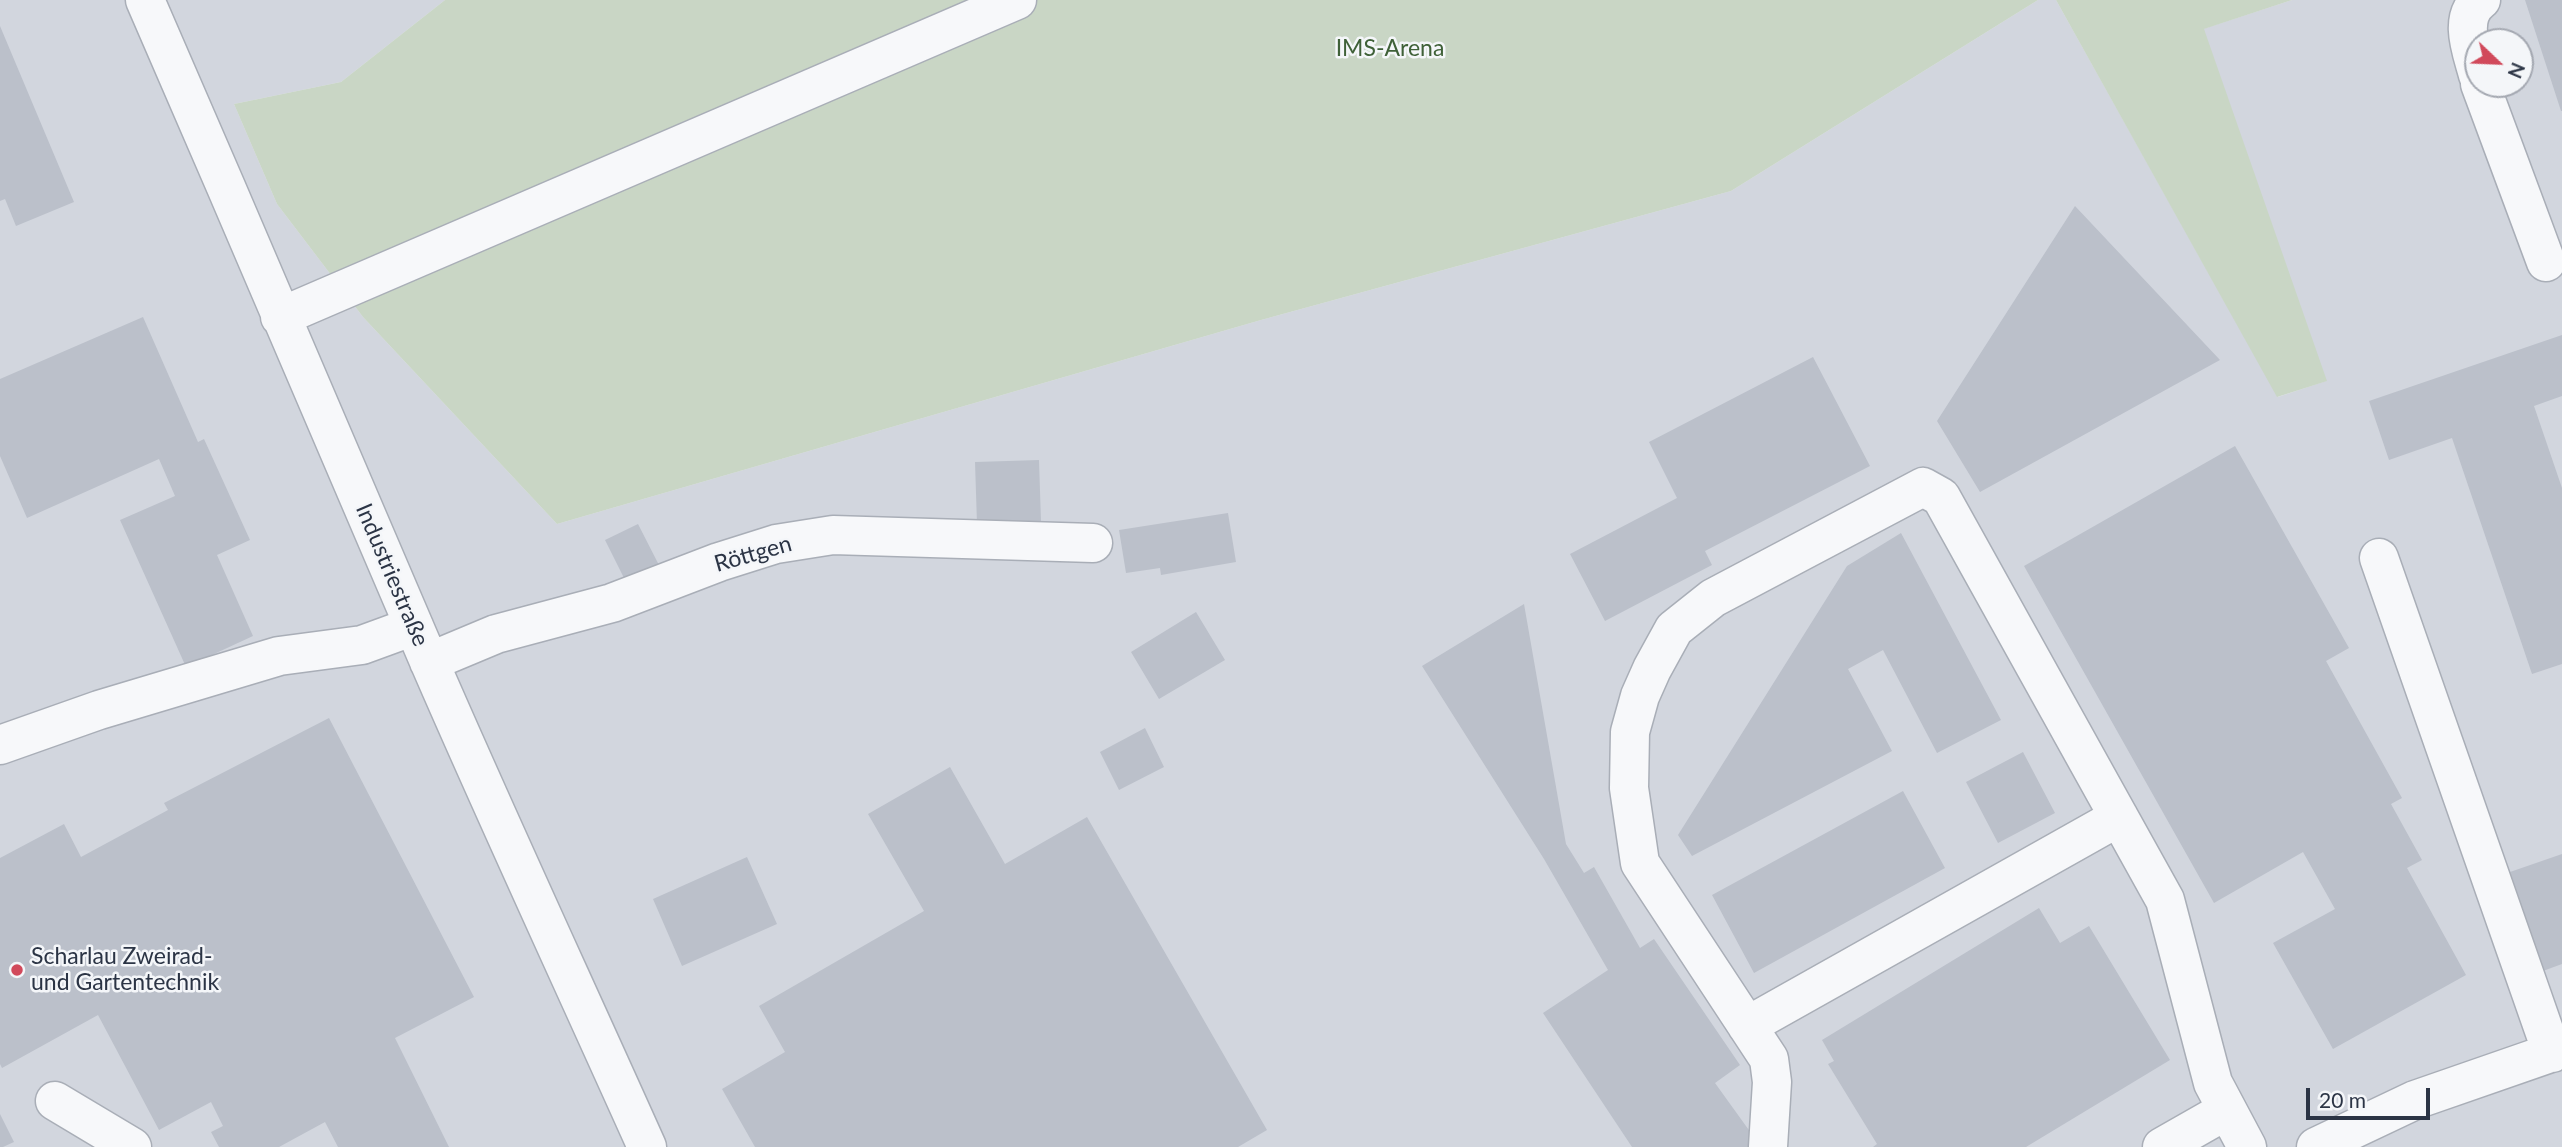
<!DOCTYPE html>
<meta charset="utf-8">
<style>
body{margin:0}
#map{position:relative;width:2562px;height:1147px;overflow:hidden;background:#e4e7ec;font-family:Lato,sans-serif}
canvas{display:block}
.north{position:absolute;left:2464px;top:28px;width:70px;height:70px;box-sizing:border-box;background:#f4f6f9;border:2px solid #a4a8b1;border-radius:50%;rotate:113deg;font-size:19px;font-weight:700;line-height:28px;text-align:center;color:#2b3445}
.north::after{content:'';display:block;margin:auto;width:24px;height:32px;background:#d1495b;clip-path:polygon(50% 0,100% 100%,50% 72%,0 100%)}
.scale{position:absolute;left:2306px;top:1088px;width:124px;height:32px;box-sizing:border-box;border:4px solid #2b3445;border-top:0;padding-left:9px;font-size:21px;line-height:24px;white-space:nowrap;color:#2b3445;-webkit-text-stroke:5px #f4f6f9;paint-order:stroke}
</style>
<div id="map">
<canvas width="2562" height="1147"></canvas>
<div class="north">N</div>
<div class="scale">20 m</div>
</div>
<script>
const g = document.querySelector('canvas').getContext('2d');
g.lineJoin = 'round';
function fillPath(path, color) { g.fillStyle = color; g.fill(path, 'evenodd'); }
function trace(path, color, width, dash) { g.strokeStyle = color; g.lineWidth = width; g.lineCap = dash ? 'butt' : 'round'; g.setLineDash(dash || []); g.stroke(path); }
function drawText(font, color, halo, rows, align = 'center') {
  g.font = font + ' Lato,sans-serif'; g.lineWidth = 5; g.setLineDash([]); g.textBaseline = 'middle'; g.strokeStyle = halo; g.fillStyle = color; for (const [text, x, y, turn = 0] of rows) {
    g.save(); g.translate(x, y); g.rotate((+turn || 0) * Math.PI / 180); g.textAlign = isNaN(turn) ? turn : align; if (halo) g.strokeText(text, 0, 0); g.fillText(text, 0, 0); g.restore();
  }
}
fillPath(new Path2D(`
 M0,0H445L341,82L234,104L277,204L363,317L557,524L1261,320L1731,191L2038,0H2056L2278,397L2326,381L2203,29L2292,0H2562V1147H0ZM2478,42H2520V84H2478Z`), '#d2d6de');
fillPath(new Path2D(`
 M445,0H2038L1731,191L1261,320L557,524L363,317L277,204L234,104L341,82Z
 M2056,0H2292L2204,29L2327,381L2277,397Z`), '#c9d6c5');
fillPath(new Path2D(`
 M2525,0H2562V111H2561Z
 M0,26L74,202L16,226L5,199L0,201Z
 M2075,206L2220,360L1980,492L1937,421Z
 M143,317L198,442L204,439L250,540L217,555L253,636L186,667L120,520L175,496L159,459L27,518L0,456V379Z
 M2562,335V396L2534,406L2562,488V664L2532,674L2452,438L2389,460L2369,401Z
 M1813,357L1870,466L1705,551L1712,565L1605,621L1570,554L1677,498L1649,442Z
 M2235,446L2349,648L2326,661L2402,798L2391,804L2422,860L2407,868L2466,975L2333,1049L2273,943L2335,909L2303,852L2214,903L2024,566Z
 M1039,460L1041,522L977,524L975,462Z
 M1228,513L1236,562L1161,575L1160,568L1126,573L1119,530Z
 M638,524L662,571L629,588L605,540Z
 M1901,533L2001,720L1937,753L1883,650L1848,669L1892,751L1692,856L1678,835L1847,566Z
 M1524,604L1566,844L1584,873L1594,867L1640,948L1654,939L1740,1065L1715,1083L1751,1133V1147H1632L1543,1013L1608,970L1544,859L1422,666Z
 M1196,612L1225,660L1159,699L1131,652Z
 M329,718L474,997L395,1038L449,1147H338L325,1122L279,1147H219L211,1132L223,1126L211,1102L159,1130L98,1015L2,1068L0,1064V858L64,824L81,857L168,810L164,803Z
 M1145,728L1164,767L1119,790L1100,752Z
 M2023,752L2055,813L1998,843L1966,782Z
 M950,767L1005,864L1087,817L1267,1130L1238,1147H755L722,1089L785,1052L759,1006L924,911L868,814Z
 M1903,791L1945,868L1754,973L1712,895Z
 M2562,854V964L2543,971L2510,872Z
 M747,857L777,924L682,966L653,899Z
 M2039,908L2060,943L2089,926L2170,1060L2026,1147H1873L1877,1144L1828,1064L1834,1061L1822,1040Z
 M0,1114L14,1142L3,1147H0Z`), '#bbc0ca');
const minor = new Path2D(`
 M145,0C241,219 333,440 428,659C499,823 574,984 647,1147
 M2478,75C2472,52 2457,17 2481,0
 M2480,84L2546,262
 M280,317L1017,0
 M2379,558L2552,1053
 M429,662L496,634L612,603L719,562L776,544L833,535L1093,543
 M0,745L99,710L279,656L362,645L414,626
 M1747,1026L2119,817
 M55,1101L132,1147
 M1768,1147L1772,1082L1769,1059L1640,863L1629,788L1630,732L1640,696L1652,669L1674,629L1713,598L1923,487L1941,497L2165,900L2213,1083L2247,1147
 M2162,1147L2227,1110
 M2316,1147L2415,1100L2562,1049`);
trace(minor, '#a9aeb7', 41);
trace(minor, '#f7f8fa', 38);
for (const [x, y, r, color] of [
 [17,970,7,"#d1495b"]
]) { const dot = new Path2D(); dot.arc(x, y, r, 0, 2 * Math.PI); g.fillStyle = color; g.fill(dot); trace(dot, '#f4f6f9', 2.5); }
drawText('23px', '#3f6138', '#f4f6f9', [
 ["IMS-Arena",1390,49]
]);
drawText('23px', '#2b3445', '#f4f6f9', [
 ["Röttgen",753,554,-16],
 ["Industriestraße",392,575,67]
]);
drawText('23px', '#2b3445', '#f4f6f9', [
 ["Scharlau Zweirad-",31,957],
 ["und Gartentechnik",31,983]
], 'left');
</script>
